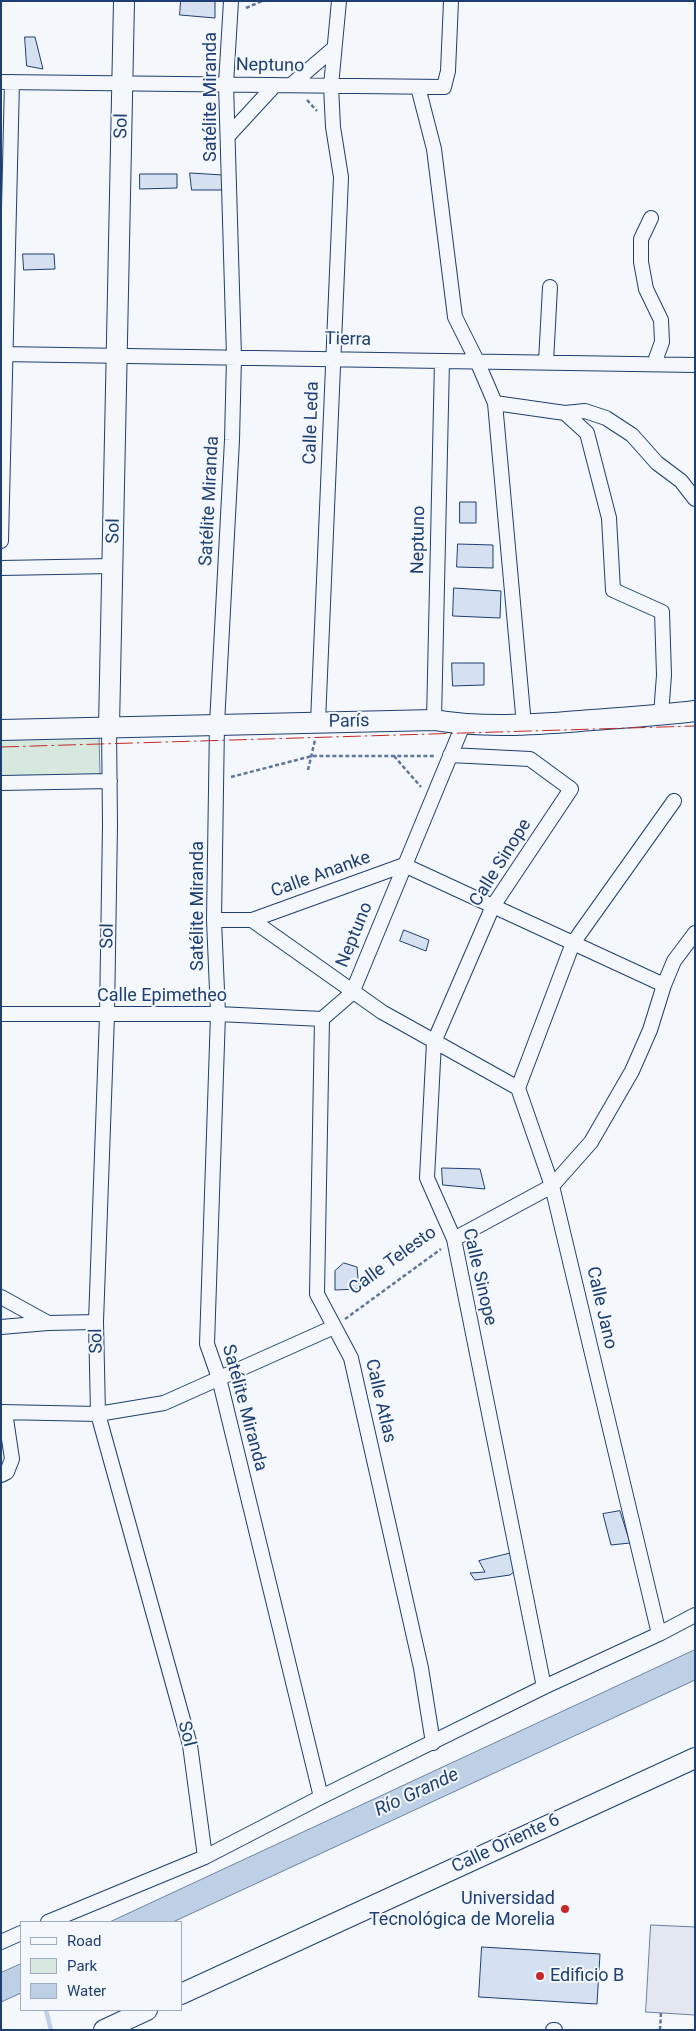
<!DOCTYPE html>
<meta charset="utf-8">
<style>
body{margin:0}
#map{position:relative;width:696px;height:2031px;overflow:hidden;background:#f4f7fb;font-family:Roboto,sans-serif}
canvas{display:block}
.frame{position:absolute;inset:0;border:2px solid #1d3f73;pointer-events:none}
.legend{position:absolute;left:20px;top:1921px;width:162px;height:90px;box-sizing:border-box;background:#f4f7fb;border:1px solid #9eadc5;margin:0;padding:6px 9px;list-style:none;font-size:15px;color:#1d3f73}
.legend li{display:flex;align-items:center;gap:10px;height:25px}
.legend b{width:25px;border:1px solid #9eadc5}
</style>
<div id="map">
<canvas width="696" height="2031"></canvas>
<div class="frame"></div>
<ul class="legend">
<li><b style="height:6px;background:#f4f7fb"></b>Road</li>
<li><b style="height:14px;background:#d7e8df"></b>Park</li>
<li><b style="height:14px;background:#bed0e5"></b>Water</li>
</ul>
</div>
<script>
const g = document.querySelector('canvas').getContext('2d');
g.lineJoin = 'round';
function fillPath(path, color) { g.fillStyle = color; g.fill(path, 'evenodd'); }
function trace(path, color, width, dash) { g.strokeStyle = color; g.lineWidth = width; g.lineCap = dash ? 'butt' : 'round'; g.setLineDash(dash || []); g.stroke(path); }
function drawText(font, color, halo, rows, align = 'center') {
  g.font = font + ' Roboto,sans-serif'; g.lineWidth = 4; g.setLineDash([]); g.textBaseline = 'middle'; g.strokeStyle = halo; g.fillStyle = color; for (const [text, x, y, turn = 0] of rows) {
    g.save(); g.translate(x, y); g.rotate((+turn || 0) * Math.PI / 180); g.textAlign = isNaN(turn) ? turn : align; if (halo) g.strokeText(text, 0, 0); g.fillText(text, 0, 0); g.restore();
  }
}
const green = new Path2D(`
 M99,737L100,775L1,777V740Z`);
fillPath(green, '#d7e8df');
trace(green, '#687fa3', 1);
const parking = new Path2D(`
 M651,1925L695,1927V2015L646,2012Z`);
fillPath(parking, '#e3e8f0');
trace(parking, '#687fa3', 1);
const water = new Path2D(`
 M695,1650V1680L173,1922H110Z
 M21,1964V1993L1,2002V1973Z`);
fillPath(water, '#bed0e5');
trace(water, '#687fa3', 1);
trace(new Path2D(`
 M46,2010L51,2030`), '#bed0e5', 4.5);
const building = new Path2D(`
 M181,1H215V18L180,15Z
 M25,37H35L43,69L27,66Z
 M190,173L223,175L222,190H192Z
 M140,174H177V188L140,189Z
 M23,254H54L55,269L24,270Z
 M460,502H476V523H460Z
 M458,544L493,545V568L457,567Z
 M454,588L501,591L500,618L453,616Z
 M452,663H484V685L453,686Z
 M404,930L429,940L426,951L400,941Z
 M442,1168L480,1169L485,1189L443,1185Z
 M344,1263L357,1267L359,1289L335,1290V1271Z
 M620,1511L630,1543L611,1545L603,1514Z
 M512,1553L516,1570L510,1575L475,1580L470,1573L485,1572L479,1561Z
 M482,1947L600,1954L597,2004L479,1997Z`);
fillPath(building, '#d5e0f0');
trace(building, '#1d3f73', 1);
const street = new Path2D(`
 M231,1L226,84L234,357L232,440L217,724L214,920L218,1014L207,1344L219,1378L321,1797
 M1,82L444,87L448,71L451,1
 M291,85L334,48
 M418,87L434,149L455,317L477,361L495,403L524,725
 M228,136L275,85
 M651,218L641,239V262L646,289L661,320L662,342L654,364
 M1,354L695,365
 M546,362L550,287
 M495,403L565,413L587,433L609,518L613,590L662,612L664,675L661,715
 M565,413L585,411L606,418L632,435L657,463L681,481L695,499
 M1,541L12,82
 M1,568L113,566
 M434,720L442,361
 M318,722L341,177L333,127L331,86L339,1
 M109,727L110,825L107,1015L96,1322L98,1414L190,1745L205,1857
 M450,755L530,759L571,789L493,906L434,1042L427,1178L454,1239L544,1687
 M1,783L110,781
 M214,920H252L382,1012L518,1088L552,1186L659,1634
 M252,920L404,865L664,985
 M1,1014H218L322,1019
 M518,1088L573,943L674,801
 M454,1239L552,1186L591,1142L632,1071L650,1030L664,985L674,961L695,933
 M1,1297L48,1323
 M1,1327L48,1323L96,1322
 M1,1412L98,1414L164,1403L334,1327
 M1,1475L7,1472L12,1459L5,1412
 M433,1743L421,1668L351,1358L317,1294L322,1019L352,993L463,725
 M48,1922L205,1857L321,1797L544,1687L659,1634L695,1615
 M1,1942L21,1933
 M553,2030H555`);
const secondary = new Path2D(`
 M109,727L124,1
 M1,730L434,720C482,728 531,725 580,721C618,718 656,716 695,711
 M181,1994L695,1758
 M104,2030L147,2010`);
trace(street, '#1d3f73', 16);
trace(secondary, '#1d3f73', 22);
trace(new Path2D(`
 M246,8L262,1
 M307,100L317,111
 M394,756L421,787
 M308,770L315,740
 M231,777L312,756H435
 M345,1319L441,1249
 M660,2030L661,2013`), '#5e769c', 2.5, [4, 2.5]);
trace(street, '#f4f7fb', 14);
trace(secondary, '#f4f7fb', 20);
trace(new Path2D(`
 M1,747L695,726`), '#c62828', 1, [18, 4, 2.5, 4]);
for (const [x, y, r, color] of [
 [565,1909,5,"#c62828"],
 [540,1976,5,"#c62828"]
]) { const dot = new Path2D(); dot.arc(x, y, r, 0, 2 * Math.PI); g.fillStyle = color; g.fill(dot); trace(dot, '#f4f7fb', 2); }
drawText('18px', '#1d3f73', '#f4f7fb', [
 ["Neptuno",270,66,1],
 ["Satélite Miranda",211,97,-90],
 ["Sol",122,126,-89],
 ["Tierra",348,340,1],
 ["Calle Leda",312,423,-88],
 ["Satélite Miranda",210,501,-87],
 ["Sol",114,531,-89],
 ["Neptuno",419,540,-89],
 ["París",349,722,-1],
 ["Calle Sinope",501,863,-58],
 ["Calle Ananke",321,875,-20],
 ["Satélite Miranda",198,906,-90],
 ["Neptuno",355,935,-68],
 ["Sol",108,936,-89],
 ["Calle Epimetheo",162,996],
 ["Calle Telesto",393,1261,-36],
 ["Calle Sinope",479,1277,77],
 ["Calle Jano",601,1308,77],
 ["Sol",97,1341,-91],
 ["Calle Atlas",380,1401,77],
 ["Satélite Miranda",244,1408,75],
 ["Sol",186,1734,76],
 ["Calle Oriente 6",506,1844,-25]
]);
drawText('18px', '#1d3f73', '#f4f7fb', [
 ["Universidad",555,1899],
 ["Tecnológica de Morelia",555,1920],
 ["Edificio B",550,1976,"left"]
], 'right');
drawText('italic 19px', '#1d3f73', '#f4f7fb', [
 ["Río Grande",417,1793,-25]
]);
</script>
